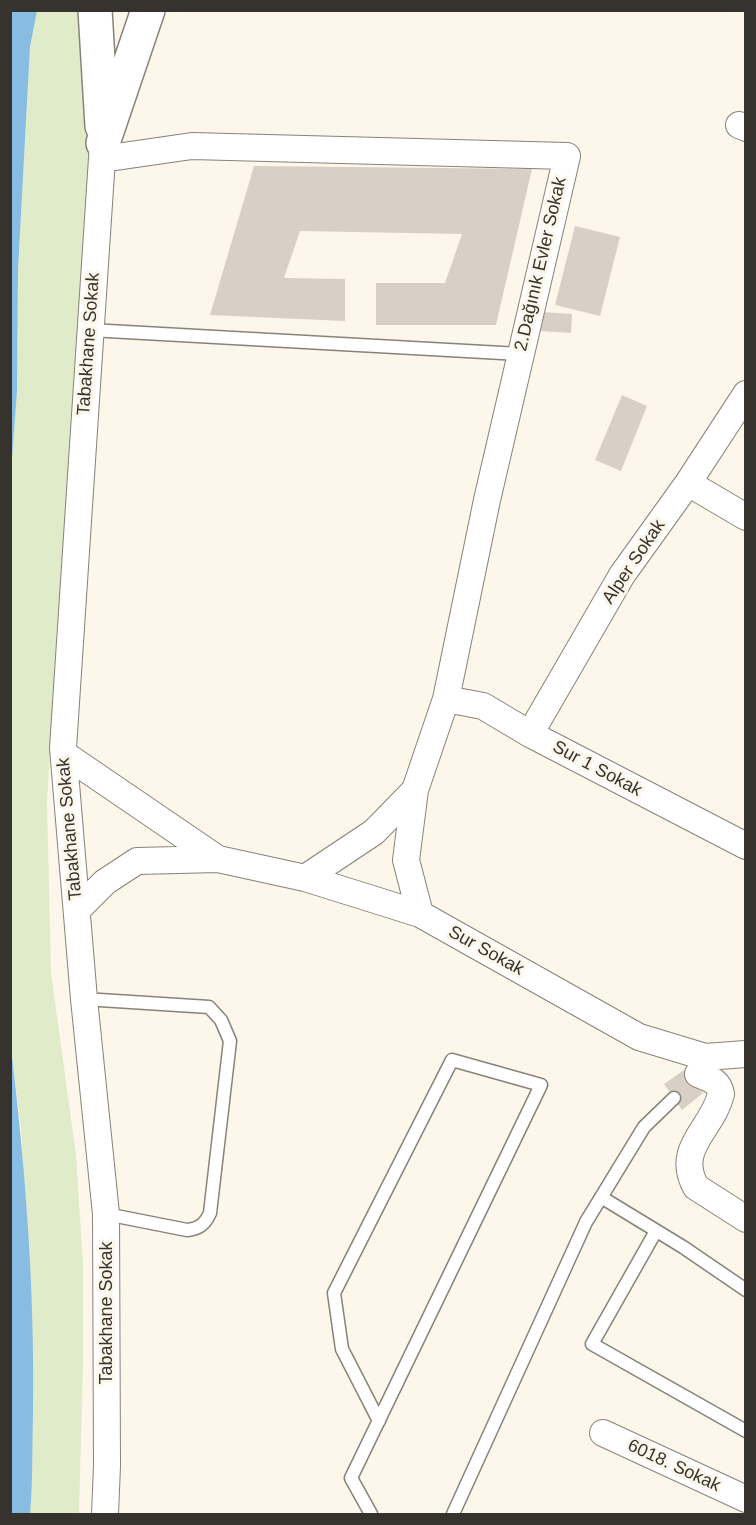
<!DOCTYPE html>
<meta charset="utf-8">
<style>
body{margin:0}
#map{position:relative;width:756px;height:1525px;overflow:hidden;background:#fdf6ea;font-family:Helvetica,sans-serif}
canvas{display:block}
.frame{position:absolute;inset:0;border:12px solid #36332f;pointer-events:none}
</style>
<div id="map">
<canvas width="756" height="1525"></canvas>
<div class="frame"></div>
</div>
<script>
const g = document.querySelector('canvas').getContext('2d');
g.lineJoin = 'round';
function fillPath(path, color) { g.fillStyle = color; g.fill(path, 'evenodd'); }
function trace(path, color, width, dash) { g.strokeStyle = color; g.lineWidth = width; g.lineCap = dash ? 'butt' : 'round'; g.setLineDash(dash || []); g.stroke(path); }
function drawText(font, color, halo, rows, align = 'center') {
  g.font = font + ' Helvetica,sans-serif'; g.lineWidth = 6; g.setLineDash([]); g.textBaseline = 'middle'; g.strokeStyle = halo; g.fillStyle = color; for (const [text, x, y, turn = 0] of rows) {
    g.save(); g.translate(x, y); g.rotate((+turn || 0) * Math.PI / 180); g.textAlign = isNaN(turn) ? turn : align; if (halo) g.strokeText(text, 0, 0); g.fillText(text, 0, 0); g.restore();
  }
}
fillPath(new Path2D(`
 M91,10L88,176L78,383L58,611L47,803L51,972L76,1155L83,1264V1365L79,1514H30L33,1381L21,1128L10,1039V472L17,391L18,270L30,47L37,11Z`), '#e0ecc9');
fillPath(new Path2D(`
 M11,10L37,11L30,47L18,270L17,391L11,472Z
 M10,1039C25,1164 35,1287 33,1414C32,1447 33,1481 30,1514H10Z`), '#89bce2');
fillPath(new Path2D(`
 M254,166L532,169L496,325H376V283H445L462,234L300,231L284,278L345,279V321L210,315Z
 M575,226L620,237L600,316L555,305Z
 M542,312L572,314L571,333L541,331Z
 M622,395L647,406L621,471L595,460Z
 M684,1070L703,1093L682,1110L664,1084Z`), '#d8d0c5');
const lane = new Path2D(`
 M90,330L520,354
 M84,999L209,1007L221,1020L230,1041L210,1213C205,1224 199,1229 187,1230L106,1214
 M601,1197L683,1247L746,1290
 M656,1231L592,1344L746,1431
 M371,1514L351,1478L541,1085L452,1060L334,1293L342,1349L379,1421
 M453,1514L586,1222L644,1127L674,1098`);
const street = new Path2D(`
 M739,125L746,128
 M103,143L63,748L84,999L106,1214L107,1466L105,1514
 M102,159L192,146L567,156L487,500L446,699L415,790L406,860L420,914
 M688,483L746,517
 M446,699L483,706L530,734L746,846
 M530,734L622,575L688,483L746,394
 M64,754L218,859L305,878L420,914L639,1037L705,1057L746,1054
 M305,878L374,832L415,790
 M77,910L105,882L137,861L218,859
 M698,1074C710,1079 719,1081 721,1094C713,1129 674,1148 696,1187L746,1219
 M603,1433L746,1499`);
const secondary = new Path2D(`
 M95,10L102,126
 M103,143L148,10`);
trace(lane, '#898278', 15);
trace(street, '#898278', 28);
trace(secondary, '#898278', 36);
trace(lane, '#fff', 12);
trace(street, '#fff', 26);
trace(secondary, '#fff', 33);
drawText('18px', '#36332f', '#fdf6ea', [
 ["2.Dağınık Evler Sokak",541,264,-77],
 ["Tabakhane Sokak",89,344,-86],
 ["Alper Sokak",634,562,-56],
 ["Sur 1 Sokak",597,769,28],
 ["Tabakhane Sokak",70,829,-95],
 ["Sur Sokak",486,951,29],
 ["Tabakhane Sokak",107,1313,-90],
 ["6018. Sokak",674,1466,25]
]);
</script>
